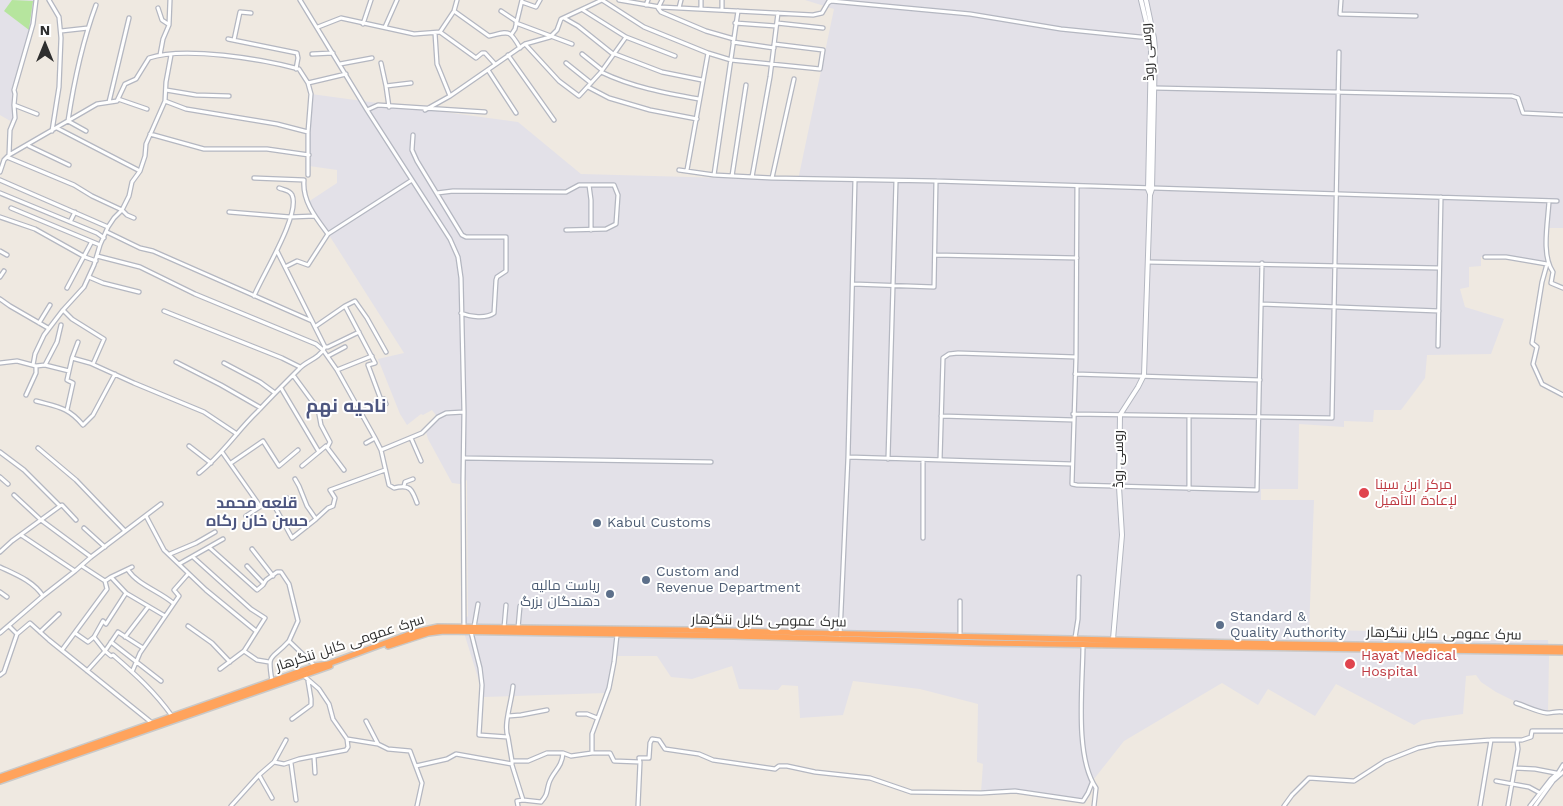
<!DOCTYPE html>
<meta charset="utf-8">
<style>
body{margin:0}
#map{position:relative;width:1563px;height:806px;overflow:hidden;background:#efe9e1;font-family:"Work Sans",sans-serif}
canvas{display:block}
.north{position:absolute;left:20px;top:20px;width:50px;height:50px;-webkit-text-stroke:4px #fff;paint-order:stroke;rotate:0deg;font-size:14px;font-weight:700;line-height:20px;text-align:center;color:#2e2e2e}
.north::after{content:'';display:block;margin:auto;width:18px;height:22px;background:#2e2e2e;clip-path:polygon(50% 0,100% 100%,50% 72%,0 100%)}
</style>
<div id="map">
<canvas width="1563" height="806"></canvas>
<div class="north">N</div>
</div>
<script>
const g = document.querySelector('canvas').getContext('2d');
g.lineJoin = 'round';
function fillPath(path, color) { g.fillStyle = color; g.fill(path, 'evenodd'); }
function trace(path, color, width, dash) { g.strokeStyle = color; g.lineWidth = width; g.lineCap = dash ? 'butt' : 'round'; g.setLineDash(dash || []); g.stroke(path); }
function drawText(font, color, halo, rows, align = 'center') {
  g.font = font + ' "Work Sans",Cairo,sans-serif'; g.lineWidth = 4; g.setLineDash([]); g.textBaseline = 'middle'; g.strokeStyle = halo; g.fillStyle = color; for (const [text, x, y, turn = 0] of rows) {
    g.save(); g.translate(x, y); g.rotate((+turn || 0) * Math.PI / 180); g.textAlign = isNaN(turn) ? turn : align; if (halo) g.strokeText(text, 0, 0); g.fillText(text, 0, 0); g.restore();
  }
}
fillPath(new Path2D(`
 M0,0H36L33,24L14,90L15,118L12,122L0,115Z
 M805,0H1563V228H1548L1545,265L1513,257H1481V266L1469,267V287L1460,289L1465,307L1504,319L1491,354L1427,355L1425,378L1401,410H1374L1373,422L1344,421V427L1299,424L1298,489H1261V500H1314L1309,630L1381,631V640H1548L1549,657L1548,712L1516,702L1496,692L1481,682L1476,675L1466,676L1463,714L1422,720L1414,725L1336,684L1315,716L1268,689L1258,705L1222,683L1124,741L1090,784L1088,793L1083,801L1015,791L981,793L983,764L977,762L978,704L920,689L853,681L843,715L800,718L798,686L782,685L778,690L739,689L732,666L692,679L671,677L657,656H617L606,693L484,697L461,623L468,616L467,480L460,484L452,483L428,439L426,432L438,418L432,410L423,415L421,414L407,425L400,414L378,359L404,353L308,202L337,183V170L309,166L311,94L518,122L581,174L798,180L834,9Z`), '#e3e1e8');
fillPath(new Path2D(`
 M12,0L33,1L29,30L4,11Z`), '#b6e59e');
trace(new Path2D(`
 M1560,773L1563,769
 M1532,806L1538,799`), '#75cff0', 1);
const street = new Path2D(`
 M49,0L59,17L61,38L59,87L52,131
 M300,0L367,110L450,239L458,257L461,278L464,412L463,480L464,628
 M619,0L660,7L813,15L822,13L829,1
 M662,0L658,8L661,12L706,31L734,39
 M1341,0L1340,14L1416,16
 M522,2L536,7L540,0
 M828,3L831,1L970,14L1061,29L1150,38
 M646,5L648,0
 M158,8L162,20L168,24
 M679,8L681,0
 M701,9V0
 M583,10L626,37L675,56
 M722,10V0
 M454,11L489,36C508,32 509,28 520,48
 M501,11L516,21
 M564,18L578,26L613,54
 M516,23L572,44
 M735,23L776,26
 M777,23L823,28
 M363,24L371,0
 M318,27L341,18L414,34L440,32L454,11L457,0
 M385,27L397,0
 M61,31L88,28
 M440,32L476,58L482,53H485L495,64
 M435,33L437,64L450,96
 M511,35L515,29L522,0
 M228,39L297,53L298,58L296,69
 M234,40L240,12L251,13
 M733,42L774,48
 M525,44L559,81L579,96L601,72L626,37
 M312,54L333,53
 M582,54L602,70
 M615,54L662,72L702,80
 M160,55L163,39L169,25L170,0
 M508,55L554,120
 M381,63L386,86L389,107
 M566,63L591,83
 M340,64L372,58
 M488,70L516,113
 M601,72C632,87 665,93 699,99
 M308,83L346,74
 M386,86L411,83
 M588,87L609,98L650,110L697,119
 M1155,88L1512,96L1518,98L1523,113L1563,115
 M166,90L196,95L229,96
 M118,99L147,109
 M165,101L186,109L277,124L308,132
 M109,102L129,18
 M14,105L37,114
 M367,110L378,105L485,112
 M425,110L450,96L525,44L550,37L557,30L561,19L602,0L644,27L708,53L731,60L820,69L823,50L774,44
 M57,128L140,171
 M86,131L68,121C74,81 82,43 96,5
 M150,134L204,149H267L309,155
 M413,135L412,150L417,161L462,235L466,237H506V271L497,277L496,280L494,313C486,319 470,317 461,313
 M29,146L69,165
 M9,155L10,130L15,118L14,105L15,94L14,90L33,24L36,0
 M7,157L74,185L92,196L122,210L127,215L134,218
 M679,170L714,175L772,178L936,181L1557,201
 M687,170L708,53
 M0,172L4,160L9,155L97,104L117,101L125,84L136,79L149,58C184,46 262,59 299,69L308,83L311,94L308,132V175
 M714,175L738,11
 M732,176L746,85
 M752,177L770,77L778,13
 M254,178L304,180C302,201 316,218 328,234
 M772,178L794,79
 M0,180L108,227
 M589,185L591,200V230
 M1077,186L1076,357L1072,484L1077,485L1257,490L1262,263
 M0,193L97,233L104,238
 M437,193L453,191L566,192L579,185H614L618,195L616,224L606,229L566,230
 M1549,201C1548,222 1541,255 1553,272L1551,283L1563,288
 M11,208L100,245
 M229,212L290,217L315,216
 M0,217L35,229L85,257L96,261
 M70,222L75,212
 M107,232L140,248L153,251L312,321
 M0,251L7,255
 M935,255L1077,258
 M97,256L140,267L195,294L316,344L323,350L337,370L375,438L381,450L389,485L394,488C410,484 412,489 417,503
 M1485,257H1506L1547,264L1542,282L1532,343L1537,347L1533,364L1542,384L1563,395
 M1148,262L1439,268
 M285,267L297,261L308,265L328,234L412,180
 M0,277L4,271
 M89,277L103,283L139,292
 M853,284L934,287L936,181
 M67,288L91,243
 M254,296C262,276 301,214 292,195C290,190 284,190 279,188
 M0,299L10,306L48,328
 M1261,304L1439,311
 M345,306L375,363L368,365L381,400L384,399L386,404
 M63,310L72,319L104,339L93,364
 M164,311L282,358L300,367
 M39,323L50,305
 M316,326L345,306L355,301L367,318L386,352
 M1438,346L1441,197
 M325,347H328L359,332
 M328,356L345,347
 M72,358L78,342
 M176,362L221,385L261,408
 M0,363L17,361L36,366L45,365L69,371L72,358L90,363L134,383L204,412L237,434
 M224,363L260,382L275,393
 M33,365L35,354L44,335L63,310L84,287L94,265L100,245L108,227L114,218L122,210L129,196L132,182L140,171L145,156L146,144L165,101L166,82L171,55
 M45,365L57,342L61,325
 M337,370L372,356
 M1075,374L1260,380
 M293,375L318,409L321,425L330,442L328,446
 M281,388L319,452
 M26,395L36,373V366
 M36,401C58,407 68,407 83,425L93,415L115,374
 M67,410L73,383L67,380L69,371
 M360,413L381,400
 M1073,414L1332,418L1339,52
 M941,416L1074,420
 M411,438L421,461
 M366,443L375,438
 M189,446L211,463
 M38,448L76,480L125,531
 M381,450L422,433L438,417L446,413L464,412
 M0,452L24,470L60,506L62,505L76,520
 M222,452L260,506
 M848,457L1072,464
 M465,458L711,462
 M888,459L896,181
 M940,460L943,358L949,354L958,353L1076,357
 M231,463L263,441L279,466L298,450
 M302,466L326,446L344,470
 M199,473C222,455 237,431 258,411C271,397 285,383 299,369C307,360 318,360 325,347L277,251
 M0,477L8,484
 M295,479L299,486L307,506L316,519
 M404,486L405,482L413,479
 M1189,489V416
 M14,495L41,520L91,557
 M275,507L287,498
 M146,516L164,550L206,590L256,631
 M246,516L269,501L275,507L292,538L316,519L328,508L333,506L335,498L330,490L385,470
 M84,528L105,547
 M21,535L75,571
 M923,538V460
 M210,548L257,590L263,585L266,580L277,572H281L289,584L298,621L289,641L315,666
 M252,549L273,576
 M0,552L12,541L60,506
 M170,554L196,543L215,532
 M193,557L251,609L265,618L244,651L220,669
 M179,564L223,539
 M247,566L263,583
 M0,567C17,575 33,581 43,596
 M128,570C138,585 159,591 173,603
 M111,577L126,593L165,616
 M105,581L111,577L132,567
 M0,592L7,597
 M960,601V636
 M9,626L17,634
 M188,626L212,643L230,662
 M474,627L478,604
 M504,628L506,605
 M518,628L520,606
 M40,632L59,614
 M471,632L480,668L482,685L479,735L508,737L512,761
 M0,633L43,596L75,571L91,557L161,504
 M75,633L88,642L94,637L103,621L106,624L126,593
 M840,635L848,457L855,180
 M94,637L105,651L111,656L113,655C135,674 155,692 172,716
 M125,637L148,607
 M1075,638L1078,619L1079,577
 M111,642L161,681
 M1083,645C1083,683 1074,756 1096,788L1094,806
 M62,650L107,589L105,581L82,566
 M244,651L257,660L269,662
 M87,671L105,651L118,632L143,648
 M132,672L140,653L179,596L174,590L188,574
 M0,675L4,672L17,634L30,623L49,640L152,723
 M304,676L319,689L329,704L333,719L347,739L378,744L388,749L410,751L422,783L417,806
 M272,681C267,651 271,661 289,641
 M1516,703C1526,706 1537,712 1547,713C1552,713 1557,711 1563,712
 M578,714H587L597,718
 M508,716L521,715L547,710
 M292,719L311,705V699L308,681
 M366,721L378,744
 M508,737C503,725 512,701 513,686
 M592,753V734L609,688L614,662L617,635
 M314,757L315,773
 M274,762L284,764L299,759L346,750L348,747L347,739
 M291,763L296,800
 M512,765L523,800L517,801L518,806
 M416,766L447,759L456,754L512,764V761H528L547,753H563L571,756L592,753H610L614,761L640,762L639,758H649L650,743L652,739L659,740L665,749L699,754L713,760L775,769L779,766H787L815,772L870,778L911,792L981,793L1015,791L1083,801L1088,793L1092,783
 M1515,768L1535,769L1561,774
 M259,775L272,798
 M1496,781L1529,787L1540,793
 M523,800L541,802C548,794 546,793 549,783C553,771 562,768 563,753
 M231,806L259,775L274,762L286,740
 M638,806L640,762
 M1284,806L1292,795L1309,778L1354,781L1385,761L1418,748L1437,744L1491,740H1522L1531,737L1532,731H1563
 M1480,806L1491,740
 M1508,806L1518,749L1517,741
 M1530,806L1551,779L1558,773L1563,765
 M1535,806L1553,781L1563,772`);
const secondary = new Path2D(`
 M1141,0L1149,33L1151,50L1148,189L1150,194
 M1113,639L1122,535L1119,487L1120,415L1138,387L1144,375L1150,195L1152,189L1155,49L1154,38L1146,0`);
const highway = new Path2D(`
 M388,646L428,633L444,631L733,636L985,643L1563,652
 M0,777L315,666L328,664L415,632L438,627L687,630L1284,644L1563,648
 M0,781L330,666`);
trace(street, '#b4b7c1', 5.5);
trace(secondary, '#b4b7c1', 6);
trace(highway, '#c9c9c9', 8);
trace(street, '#fff', 3);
trace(secondary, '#fff', 4);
trace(highway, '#ffa35c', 5);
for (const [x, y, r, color] of [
 [1364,493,6,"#e0444e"],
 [597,523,5,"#5c6f8a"],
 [646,580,5,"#5c6f8a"],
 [610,594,5,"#5c6f8a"],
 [1220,625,5,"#5c6f8a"],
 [1350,664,6,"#e0444e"]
]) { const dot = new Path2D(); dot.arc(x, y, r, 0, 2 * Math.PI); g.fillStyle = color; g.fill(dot); trace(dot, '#fff', 2); }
drawText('14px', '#2e2e2e', '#fff', [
 ["روسی روڈ",1148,52,-94],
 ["روسی روڈ",1119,459,-90],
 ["سرک عمومی کابل ننگرهار",769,621,1],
 ["سرک عمومی کابل ننگرهار",1444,634,1],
 ["سرک عمومی کابل ننگرهار",350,643,-18]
]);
drawText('14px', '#be3a42', '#fff', [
 ["مركز ابن سينا",1375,485],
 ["لإعادة التأهيل",1375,501],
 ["Hayat Medical",1361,656],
 ["Hospital",1361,672]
], 'left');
drawText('14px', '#4e5e75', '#fff', [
 ["Kabul Customs",607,523],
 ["Custom and",656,572],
 ["Revenue Department",656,588],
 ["ریاست مالیه",600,586,"right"],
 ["دهندگان بزرگ",600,602,"right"],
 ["Standard &",1230,617],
 ["Quality Authority",1230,633]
], 'left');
drawText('bold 16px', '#4d5680', '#fff', [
 ["قلعه محمد",257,503],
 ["حسن خان رکاه",257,521]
]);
drawText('bold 19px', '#4d5680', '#fff', [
 ["ناحیه نهم",346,406]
]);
</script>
